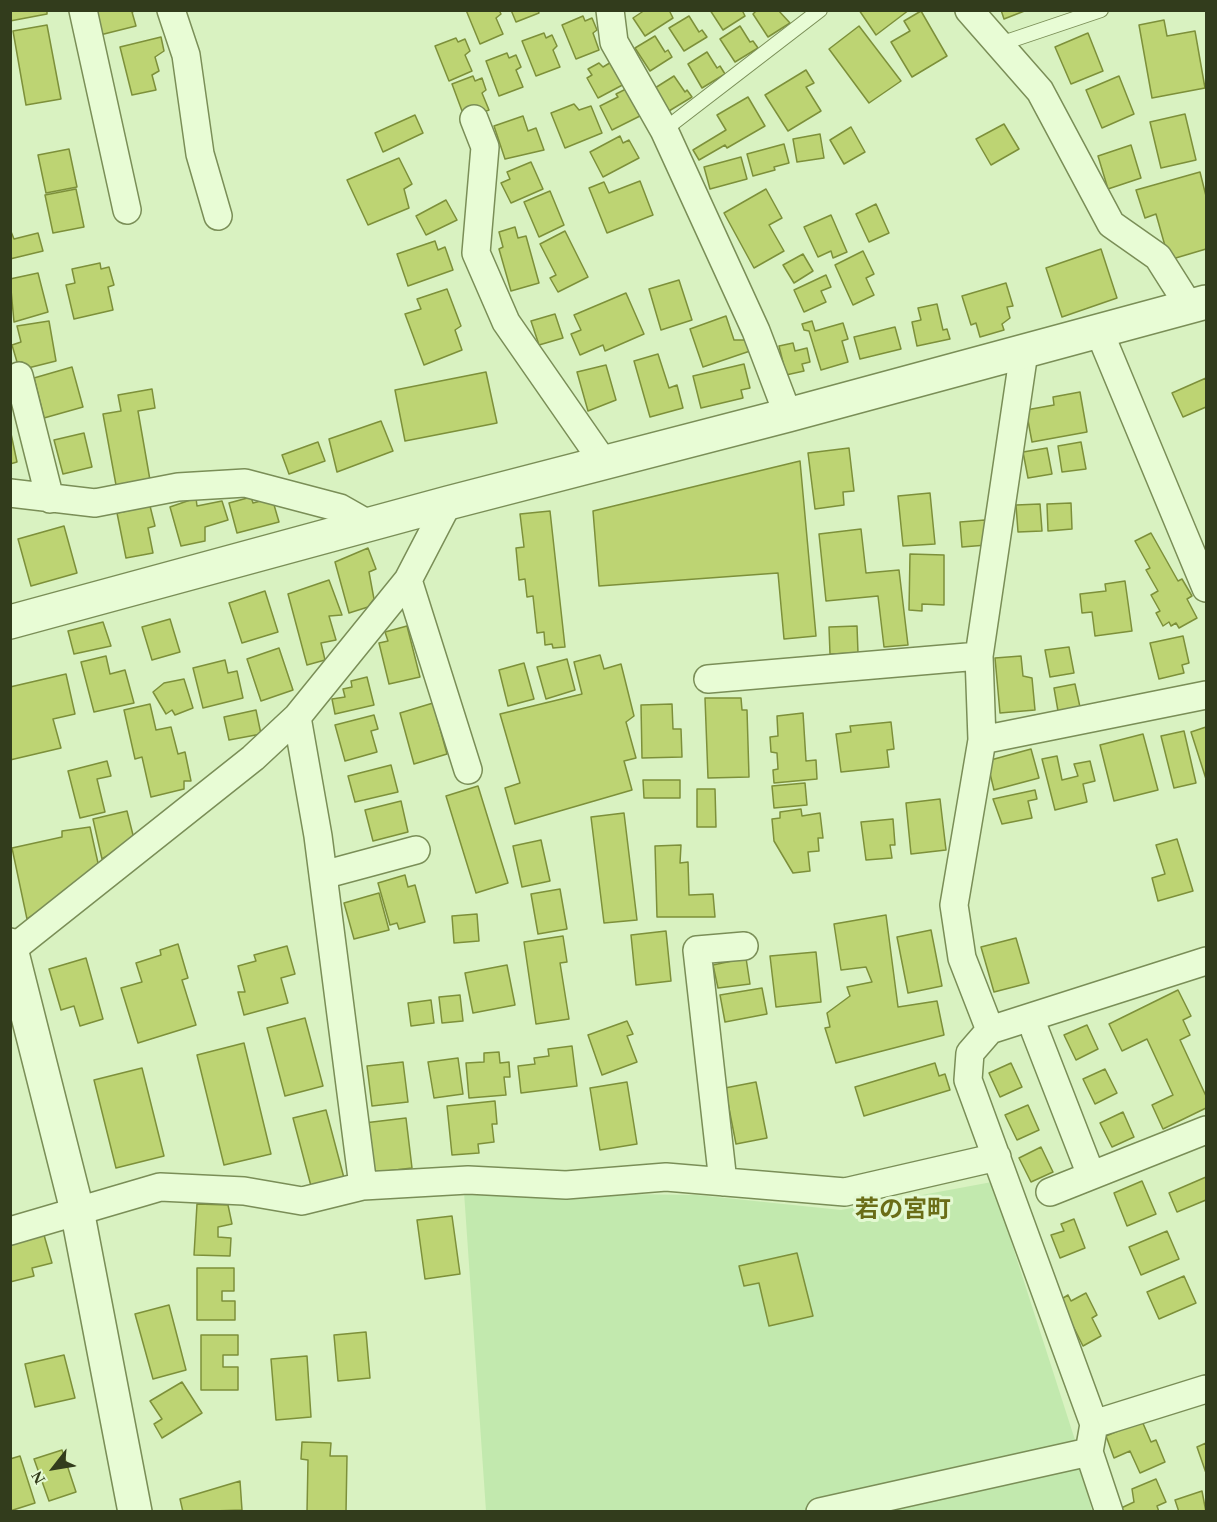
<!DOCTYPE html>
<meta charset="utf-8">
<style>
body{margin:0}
#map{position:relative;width:1217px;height:1522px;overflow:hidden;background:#d9f2c1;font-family:Georgia,serif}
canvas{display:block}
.frame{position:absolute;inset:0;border:12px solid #323c1c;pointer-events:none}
.north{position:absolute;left:24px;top:1438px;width:60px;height:60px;-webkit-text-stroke:4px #e4f9d2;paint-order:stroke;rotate:239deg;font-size:16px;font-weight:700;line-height:24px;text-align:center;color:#323c1c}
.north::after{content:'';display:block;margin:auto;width:21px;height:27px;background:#323c1c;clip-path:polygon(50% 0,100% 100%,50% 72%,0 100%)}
</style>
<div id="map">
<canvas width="1217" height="1522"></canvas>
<div class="frame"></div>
<div class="north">N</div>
</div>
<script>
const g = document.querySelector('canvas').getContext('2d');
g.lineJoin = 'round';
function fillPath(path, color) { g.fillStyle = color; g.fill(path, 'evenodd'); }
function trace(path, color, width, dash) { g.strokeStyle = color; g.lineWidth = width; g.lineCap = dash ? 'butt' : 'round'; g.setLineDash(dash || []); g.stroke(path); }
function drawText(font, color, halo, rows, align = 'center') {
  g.font = font + ' Georgia,"Noto Sans JP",serif'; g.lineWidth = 6; g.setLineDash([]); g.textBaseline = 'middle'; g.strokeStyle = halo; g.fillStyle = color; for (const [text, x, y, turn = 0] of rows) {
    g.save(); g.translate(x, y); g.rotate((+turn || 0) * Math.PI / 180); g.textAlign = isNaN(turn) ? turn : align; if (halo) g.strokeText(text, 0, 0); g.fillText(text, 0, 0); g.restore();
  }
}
fillPath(new Path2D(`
 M992,1182L1075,1440L1092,1511H486L464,1192L697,1195L841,1210Z`), '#c2e9ae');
const building = new Path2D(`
 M10,10H47V14L10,21Z
 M94,10H137L132,12L136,26L100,35Z
 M466,10H499L501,14L496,18L503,34L480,44Z
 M511,10H538L539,13L516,22Z
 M645,10H669L673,18L645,36L633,18Z
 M710,10H742L745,16L723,30Z
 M757,10H778L790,23L768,37L753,14Z
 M859,10H909L876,35Z
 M1001,10H1027L1004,19Z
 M921,11L947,56L912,77L891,42L910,31L904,21Z
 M583,16L585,21L592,18L597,30L593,33L599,50L576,59L562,25Z
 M689,16L699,32L702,30L707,37L684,51L669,28Z
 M1164,20L1167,36L1195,31L1205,88L1152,98L1139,25Z
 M47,25L61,99L26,105L13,31Z
 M740,26L750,42L753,41L758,48L735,62L720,39Z
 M859,26L901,81L869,103L829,49Z
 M544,33L546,38L552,35L557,46L553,50L560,67L536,76L522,41Z
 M1088,33L1103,71L1071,84L1055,47Z
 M655,36L665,52L668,50L672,57L650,71L635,48Z
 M161,37L164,51L155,57L159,71L152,75L156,90L132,95L120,47Z
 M456,38L458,42L465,39L470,51L465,55L472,71L449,81L435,46Z
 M707,52L717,68L720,66L725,74L702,88L688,64Z
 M507,53L509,58L516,55L521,67L516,70L523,87L499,96L486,61Z
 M618,58L630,81L598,98L587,78L592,75L588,69L599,63L603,67Z
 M806,70L814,83L806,87L821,111L788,131L765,95Z
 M473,76L475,81L482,78L486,90L482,93L489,110L465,119L452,84Z
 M674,76L685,92L687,90L692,97L669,111L655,88Z
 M1119,76L1134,114L1102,128L1086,90Z
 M626,89L640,116L612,130L600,106L618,97L616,94Z
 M748,97L765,126L727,148L725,145L699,160L693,150L726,130L717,115Z
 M574,104L579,110L591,106L602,133L565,148L551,113Z
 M1185,114L1196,160L1161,168L1150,122Z
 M415,115L423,133L383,152L375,133Z
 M523,116L528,131L536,128L544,150L505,159L494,126Z
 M1004,124L1019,149L991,165L976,139Z
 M851,127L865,152L844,164L830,140Z
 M820,134L824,158L797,162L793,139Z
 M620,136L623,143L629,140L639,158L603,177L590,152Z
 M784,144L789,163L774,167L775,170L753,176L747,154Z
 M1131,145L1141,178L1108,189L1098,156Z
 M69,149L77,187L46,193L38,155Z
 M741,157L747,179L710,189L704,167Z
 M399,158L412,184L404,189L409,208L368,225L347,180Z
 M531,162L543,189L511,203L501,183L510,179L507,172Z
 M1200,172L1206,196V249L1169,260L1156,214L1145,218L1136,190Z
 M640,181L653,215L607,233L589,188L604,182L609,193Z
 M76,189L84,227L53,233L45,195Z
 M766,189L782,218L769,225L784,251L754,268L724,213Z
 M550,191L564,225L539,237L524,202Z
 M446,200L457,220L426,235L416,216Z
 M876,204L889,233L869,242L856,214Z
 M831,215L847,252L833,258L831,251L818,257L804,227Z
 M515,227L518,238L526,236L539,283L511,291L499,249L503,247L499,232Z
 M10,229L14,239L38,233L43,251L10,259Z
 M565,231L588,277L558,292L550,278L556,275L540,244Z
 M435,241L438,250L445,247L453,270L408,286L397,254Z
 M1101,249L1117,298L1062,317L1046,268Z
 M863,251L874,274L866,278L874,295L853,305L835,265Z
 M803,254L813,271L794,283L783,265Z
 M100,263L101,269L109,267L114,285L108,287L113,310L74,319L66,285L75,283L72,269Z
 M38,273L48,312L14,322L10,279Z
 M826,275L831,287L821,291L826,302L804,312L794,290Z
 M679,280L692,320L661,330L649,289Z
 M1006,283L1013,306L1007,307L1010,318L1002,324L1004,330L980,337L976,323L971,325L962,296Z
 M447,289L461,326L455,330L462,350L424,365L405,314L421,309L417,299Z
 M626,293L644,334L605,351L603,345L580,355L571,334L581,330L574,315Z
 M937,304L943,330L947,329L950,339L917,346L912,322L921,320L918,308Z
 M555,314L563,338L539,345L531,321Z
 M726,316L734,340H749L756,349L703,367L690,329Z
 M49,321L56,361L24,369L22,362H17L12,345L21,342L17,326Z
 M812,321L815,331L843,323L848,339L842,341L848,362L821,370L809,331L804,330L802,324Z
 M895,327L901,349L860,359L854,337Z
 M793,343L795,351L807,348L810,362L802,364L804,371L786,375L779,346Z
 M658,354L669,388L677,385L683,408L650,417L634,361Z
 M744,364L750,388L741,390L743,398L701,408L693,376Z
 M606,365L616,400L588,411L577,372Z
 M72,367L83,407L44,418L34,378Z
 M486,372L497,423L405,441L395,390Z
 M1206,378V407L1183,417L1172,393Z
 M152,389L155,408L138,411L150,480L116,485L103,414L121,411L118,395Z
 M1080,392L1087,432L1032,442L1026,410L1054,405L1053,397Z
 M381,421L393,451L337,472L329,439Z
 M10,429L17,462L10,464Z
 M84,433L92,467L63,474L54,440Z
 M318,442L325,461L289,474L282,455Z
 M1081,442L1086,469L1062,472L1058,446Z
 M849,448L854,491L843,492L844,505L815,509L808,453Z
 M1047,448L1052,474L1028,478L1023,452Z
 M800,461L816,636L784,639L778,573L599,586L593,511Z
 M930,493L935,544L903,546L898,496Z
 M251,497L253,503L272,498L279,522L237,533L229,503Z
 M196,498L197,506L222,501L228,520L205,527V541L181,546L170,507Z
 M1071,503L1072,529L1048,531L1047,504Z
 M1040,504L1042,531L1018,532L1016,505Z
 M150,506L155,526L148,528L153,553L126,558L117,513Z
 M550,511L565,647L553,648L552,644L545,645L544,632L537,633L533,596L527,597L525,579L519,580L516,548L524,547L520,514Z
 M985,520L987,545L962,547L960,522Z
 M64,526L77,573L31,586L18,539Z
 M861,529L866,573L899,570L908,645L884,647L878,596L826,601L819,534Z
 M1151,533L1178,581L1182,579L1192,596L1187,599L1197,618L1179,628L1176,623L1171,626L1169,622L1163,626L1156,613L1160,611L1151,595L1158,591L1146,570L1150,568L1135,541Z
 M368,548L376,569L369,572L374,599L368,607L349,613L335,562Z
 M910,554L944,555V605L922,604V611L909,610Z
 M329,580L342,615L329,616L336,640L321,643L325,660L307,665L288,594Z
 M1125,581L1132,631L1095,636L1092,612L1082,613L1080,594L1106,591L1105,584Z
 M265,591L278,632L242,643L229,603Z
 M170,619L180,652L152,660L142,627Z
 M103,622L111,646L74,654L68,631Z
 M407,626L420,677L389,684L379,643L388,641L385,632Z
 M857,626L858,653L830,654L829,627Z
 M1183,636L1189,663L1182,665L1184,673L1159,679L1150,643Z
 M1069,647L1074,673L1050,677L1045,650Z
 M279,648L293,690L261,701L247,659Z
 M600,655L604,669L621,664L634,716L626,722L636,758L624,761L632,790L515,824L505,788L520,783L500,714L582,694L574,662Z
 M106,656L110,674L125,670L134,703L94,712L81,662Z
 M1021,656L1023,676L1032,678L1035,710L1000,713L995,658Z
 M567,659L575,690L546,699L537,667Z
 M225,660L228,673L237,671L243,698L203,708L193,668Z
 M524,663L534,699L508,706L499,670Z
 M66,674L75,714L53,719L61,748L10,760V687Z
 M367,677L374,705L335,714L332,699L345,697L343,689L352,687L351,681Z
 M184,679L193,708L175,715L172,710L166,714L153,692L164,683Z
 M1075,684L1080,707L1058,711L1054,688Z
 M705,698H741L742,710H747L749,777L708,778Z
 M433,703L447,754L414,764L400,713Z
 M150,704L156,730L171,727L178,754L185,752L191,781H184V789L151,797L142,757L135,759L124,710Z
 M672,704L673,729H681L682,757L642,758L641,705Z
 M256,710L261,734L229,740L224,717Z
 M803,713L806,761L816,760L817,779L774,783L773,770L778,769L777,753L771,752L770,737L778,736L777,716Z
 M374,715L378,729L371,731L377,752L345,761L335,725Z
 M891,722L894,749L887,750L889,767L841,772L836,734L851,732L850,726Z
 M1206,727V779L1191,732Z
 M1184,731L1196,783L1174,788L1161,736Z
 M1143,734L1158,790L1114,801L1100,745Z
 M1031,749L1039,778L994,790L987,761Z
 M1057,756L1062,780L1078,776L1074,764L1090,761L1095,781L1083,784L1087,802L1055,810L1042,759Z
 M107,761L111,776L97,779L105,812L80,818L68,771Z
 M391,765L398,792L355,802L348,776Z
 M643,780H680V798H644Z
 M805,783L807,805L774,808L772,786Z
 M478,786L508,883L476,893L446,796Z
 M697,789H715L716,827H697Z
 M1035,790L1037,799L1028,801L1032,818L1002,824L993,799Z
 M940,799L946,850L911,854L906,803Z
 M401,801L408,832L373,841L365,810Z
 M801,809L802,816L820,813L823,838H818L819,851L808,852L810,871L793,873L774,841L772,819L780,818V812Z
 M127,811L134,839L102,859L93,819Z
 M624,813L637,920L604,923L591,817Z
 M893,819L895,845H890L892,858L866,860L861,822Z
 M90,827L100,872L27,919L12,848L62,837V831Z
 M1177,839L1193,891L1158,901L1152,878L1165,874L1156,845Z
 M541,840L550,881L522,887L513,846Z
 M681,845L680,863L688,862L689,895L713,894L715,917H657L655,846Z
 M405,875L408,887L415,885L425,922L399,929L397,923L390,925L378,883Z
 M560,889L567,929L538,934L531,894Z
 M379,893L389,930L354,939L344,903Z
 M477,914L479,941L454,943L452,916Z
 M886,915L898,1007L937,1001L944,1035L836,1063L825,1028L830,1027L827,1013L850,996L847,987L872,982L866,967L841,970L834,924Z
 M931,930L942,986L908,993L897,937Z
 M666,931L671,981L636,985L631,935Z
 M563,936L567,962L560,963L569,1019L536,1024L524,942Z
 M1016,938L1029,983L994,992L981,947Z
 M178,944L188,978L182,980L196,1025L138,1043L121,988L142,982L136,963L161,955L160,950Z
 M287,946L295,974L281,978L288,1003L244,1015L238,992H245L238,966L256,961L254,955Z
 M816,952L821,1002L776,1007L770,956Z
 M86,958L103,1019L80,1026L74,1006L61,1010L49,969Z
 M746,958L750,984L718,988L713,965Z
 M507,965L515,1005L473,1013L465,973Z
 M762,988L767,1014L725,1022L720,995Z
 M1178,990L1191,1016L1183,1020L1190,1035L1180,1040L1206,1096V1108L1163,1129L1152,1105L1173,1095L1147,1039L1122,1051L1109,1024Z
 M460,995L463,1021L442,1023L439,997Z
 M431,1000L434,1023L411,1026L408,1003Z
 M305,1018L323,1086L285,1096L267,1028Z
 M627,1021L633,1034L627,1036L637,1062L602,1075L588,1035Z
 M1087,1025L1098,1049L1076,1060L1064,1035Z
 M244,1043L271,1154L224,1165L197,1055Z
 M572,1046L577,1086L521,1093L518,1066L535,1064L534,1058L549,1056L548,1049Z
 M499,1052L500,1063L509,1062L510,1077H504L506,1095L469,1098L466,1063L484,1062V1053Z
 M458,1058L463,1094L434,1098L428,1062Z
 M403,1062L408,1102L372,1106L367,1066Z
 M935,1063L939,1076L945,1074L950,1090L864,1116L855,1087Z
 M1011,1063L1022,1087L1000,1097L989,1073Z
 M142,1068L164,1156L116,1168L94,1080Z
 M1105,1069L1117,1093L1095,1104L1083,1079Z
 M627,1082L637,1144L600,1150L590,1088Z
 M756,1082L767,1138L736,1144L725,1088Z
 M495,1101L497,1124H492L494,1142L478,1144L479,1153L452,1155L447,1106Z
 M1028,1105L1039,1130L1017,1140L1005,1115Z
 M326,1110L344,1178L311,1186L293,1118Z
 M1123,1112L1134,1137L1112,1147L1100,1123Z
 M406,1118L412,1168L370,1173L364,1123Z
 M1041,1147L1053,1172L1031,1182L1019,1158Z
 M1206,1177V1200L1177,1212L1169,1193Z
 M1142,1181L1156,1214L1127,1226L1114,1193Z
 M197,1204L228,1205L232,1224L218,1227V1237L231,1238L230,1256L194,1255Z
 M452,1216L460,1274L425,1279L417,1220Z
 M1074,1219L1085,1248L1060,1258L1051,1235L1064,1231L1061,1224Z
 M1167,1231L1179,1259L1141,1275L1129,1247Z
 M44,1235L52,1263L32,1268L34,1276L10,1282V1244Z
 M797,1253L813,1316L769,1326L759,1283L744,1286L739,1266Z
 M197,1268H234V1291H222V1301H235V1320H197Z
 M1184,1276L1196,1303L1159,1319L1147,1292Z
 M1086,1293L1097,1315L1092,1318L1101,1336L1083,1346L1060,1300L1068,1295L1071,1301Z
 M169,1305L186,1370L153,1379L135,1314Z
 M366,1332L370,1378L338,1381L334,1335Z
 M201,1335H238V1355H223V1367H238V1390H201Z
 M64,1355L75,1398L35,1407L25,1364Z
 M307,1356L311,1417L276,1420L271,1359Z
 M182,1382L202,1413L162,1438L154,1424L162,1419L150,1401Z
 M1142,1421L1151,1442L1156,1440L1165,1462L1140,1473L1130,1451L1114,1458L1106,1436Z
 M302,1442L331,1443L330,1456H347L346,1512H307L308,1460L301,1459Z
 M1206,1443V1473L1197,1447Z
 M62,1450L76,1492L49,1501L34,1459Z
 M20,1456L35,1503L10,1511V1459Z
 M1156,1479L1166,1502L1157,1506L1159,1512H1120L1119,1509L1134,1502L1132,1489Z
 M240,1481L242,1510L183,1512L180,1499Z
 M1202,1491L1206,1512H1179L1175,1500Z`);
fillPath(building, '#bdd473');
trace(building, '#7d903a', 1.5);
const service = new Path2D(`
 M1000,44L1101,10
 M664,130L820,10`);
const minor = new Path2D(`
 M83,10L127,210
 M171,10L186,55L200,154L218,216
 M610,10L614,42L664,130L756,331L788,415
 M969,10L1040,91L1111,224L1158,257L1189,306
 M474,119L485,147L476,253L506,322L604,463
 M1099,331L1206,588
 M19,376L50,499
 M10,493L95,503L178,487L245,483L340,508L370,525
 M408,580L468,770
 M708,679L979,656
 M297,717L318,836L363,1186
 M982,740L1206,695
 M323,875L416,850
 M10,951L253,758L297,717L408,580L448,503
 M990,1030L962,958L954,905L982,740L979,656L1024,352
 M1035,1031L1091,1175
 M723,1182L697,950L744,946
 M1050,1192L1206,1130
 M10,1231L160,1187L244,1191L302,1201L363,1186L468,1180L566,1185L666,1177L845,1192L997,1157
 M1094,1424L1206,1389
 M820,1512L1089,1452
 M1109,1512L1089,1452L1094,1424L968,1080L970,1053L990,1030L1206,961`);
const tertiary = new Path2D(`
 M10,622L448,503L788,415L1206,302
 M10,945L77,1210L135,1512`);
trace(service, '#7a8e57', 16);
trace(minor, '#7a8e57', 30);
trace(tertiary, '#7a8e57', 36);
trace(service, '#e8fcd5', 14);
trace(minor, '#e8fcd5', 27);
trace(tertiary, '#e8fcd5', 33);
drawText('bold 24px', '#6a6d17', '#e4f9d2', [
 ["若の宮町",903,1208]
]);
</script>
